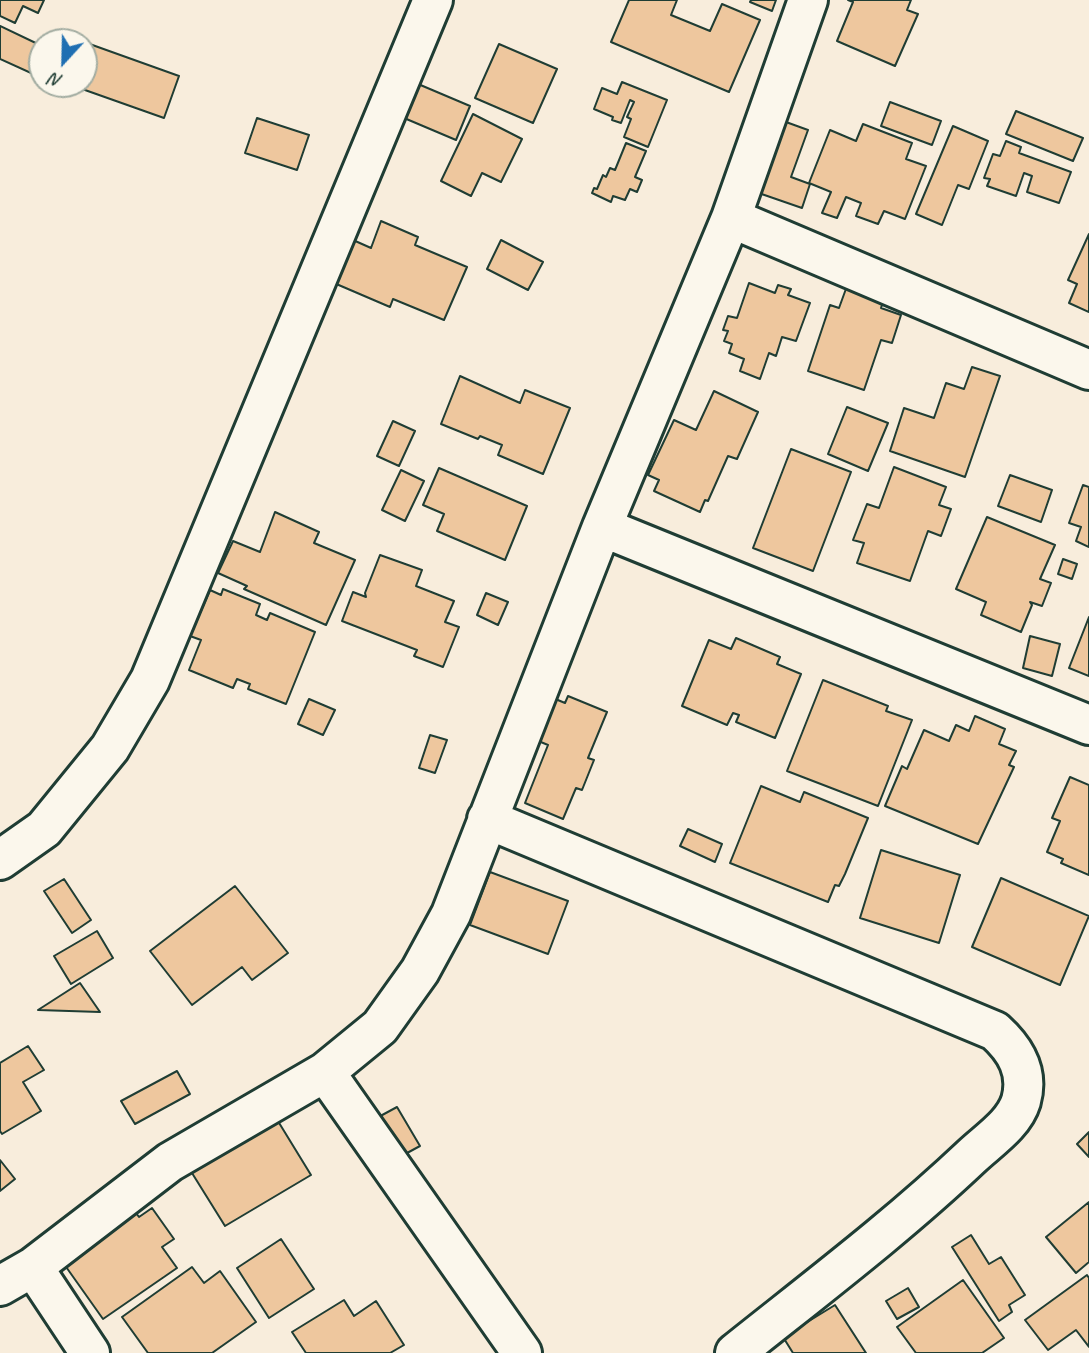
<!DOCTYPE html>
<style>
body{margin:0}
#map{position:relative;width:1089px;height:1353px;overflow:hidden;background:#f8eddc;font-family:Caveat,sans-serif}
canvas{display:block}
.north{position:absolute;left:28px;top:28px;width:70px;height:70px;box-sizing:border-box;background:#fbf7ec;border:2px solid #a3ada2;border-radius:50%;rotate:202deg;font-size:19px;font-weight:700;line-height:28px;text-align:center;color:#1f3d34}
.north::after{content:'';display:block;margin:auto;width:24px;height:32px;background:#1f6fb2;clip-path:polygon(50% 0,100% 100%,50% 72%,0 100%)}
</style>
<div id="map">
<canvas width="1089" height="1353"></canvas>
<div class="north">N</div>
</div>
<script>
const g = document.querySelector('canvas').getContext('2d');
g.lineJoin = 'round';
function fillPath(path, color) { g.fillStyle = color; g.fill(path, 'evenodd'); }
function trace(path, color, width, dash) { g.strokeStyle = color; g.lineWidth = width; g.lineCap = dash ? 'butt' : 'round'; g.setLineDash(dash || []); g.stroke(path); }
const building = new Path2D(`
 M0,0H44L38,13L23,6L15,23L0,16Z
 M629,0H677L671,15L710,31L722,4L760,20L729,92L611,42Z
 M751,0H776L772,11L750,2Z
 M848,0H911L907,10L918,14L895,66L837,41L853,2Z
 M0,26L42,46V78L0,59Z
 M84,42L179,76L164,118L68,84H84Z
 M499,44L557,69L533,123L475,98Z
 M411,81L470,106L456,140L397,115Z
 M622,82L667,100L648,147L624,137L631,119L627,117L634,102L630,100L621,123L612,120L613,117L594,109L602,88L617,94Z
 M890,102L941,121L932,145L881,126Z
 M1016,111L1083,138L1073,161L1006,134Z
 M473,114L522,139L501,182L482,173L471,196L441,181Z
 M257,118L309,135L297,170L245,153Z
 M775,118L808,130L791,177L810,184L802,208L750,190Z
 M863,124L912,143L906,159L926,166L905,219L884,211L878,224L856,216L861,203L846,197L837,218L822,213L831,192L809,183L830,130L856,141Z
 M953,126L988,141L969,189L958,185L942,225L916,214Z
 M1006,141L1021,147L1019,153L1071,172L1059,203L1027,192L1032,176L1024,173L1016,196L987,186L990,179L984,178L993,154L1000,156Z
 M626,143L646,151L635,177L642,180L637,192L630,189L625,200L613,196L611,202L592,193L594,188L597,189L603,175L606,177L610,168L615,170Z
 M381,221L418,237L415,245L467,267L444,320L393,299L390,307L334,283L353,240L371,248Z
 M1089,234V312L1069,303L1077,284L1068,280Z
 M501,240L543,262L528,290L487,269Z
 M749,283L775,293L778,285L791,289L788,295L810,303L796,341L782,337L776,356L769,353L760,379L740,371L744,359L729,353L732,344L724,341L728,331L723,330L728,316L737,318Z
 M847,286L884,299L881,308L901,315L892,343L881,340L864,390L808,371L830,305L839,308Z
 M972,367L1000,376L965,477L890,451L904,408L934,418L946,383L964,389Z
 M460,376L520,403L525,390L570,408L543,474L498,455L502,445L480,436L478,439L441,424Z
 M714,391L758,412L737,459L728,456L708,501L705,500L700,512L654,491L659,480L648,475L674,420L696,430Z
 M847,407L888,423L868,471L828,454Z
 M393,421L415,431L399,466L377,456Z
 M791,449L851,472L813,571L753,548Z
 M894,467L946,487L939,505L951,509L941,536L928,531L910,581L857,563L864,543L853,540L867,504L879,508Z
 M439,468L527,506L505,560L437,531L444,514L423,505Z
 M401,470L424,481L405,521L382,510Z
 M1010,475L1052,490L1041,522L998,506Z
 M1083,485L1089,487V547L1076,541L1081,527L1069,523Z
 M275,512L319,532L314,543L355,560L326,625L244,589L247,586L218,573L233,541L260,552Z
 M987,517L1055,545L1040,579L1051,583L1042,606L1030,602L1032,605L1021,632L981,615L986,602L956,589Z
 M380,555L422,570L416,586L454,601L445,622L459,627L443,667L414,656L417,650L342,621L353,592L366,597L365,593Z
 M1063,559L1077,564L1072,579L1058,574Z
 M223,589L260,604L256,615L267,620L270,613L315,632L286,704L248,689L250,684L237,679L233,688L189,670L201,640L190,636L210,590L221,595Z
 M486,593L508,602L498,625L477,615Z
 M1089,617V676L1069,668Z
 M1030,636L1060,644L1052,676L1023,668Z
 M736,638L780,657L777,664L801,674L775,738L736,722L739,715L733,713L727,725L682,706L709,640L731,649Z
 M823,680L888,706L886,711L912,720L878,806L787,771Z
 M568,696L607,712L588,758L594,760L582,790L576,788L563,819L525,803L548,745L536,740L553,698L565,703Z
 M309,699L335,710L323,735L298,724Z
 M975,716L1005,729L999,744L1016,751L1009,765L1014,767L978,844L885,806L902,766L907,769L924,730L949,741L956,725L969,731Z
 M430,735L447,740L435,773L419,768Z
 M1070,777L1089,785V875L1061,863L1063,859L1047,852L1060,821L1052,818Z
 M761,786L800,802L804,792L868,818L845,874L839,886L835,885L828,902L730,863Z
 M688,829L722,844L715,862L680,846Z
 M881,850L960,875L939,943L860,918Z
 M490,872L568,901L548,954L470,925Z
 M1001,878L1089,916L1060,985L972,947Z
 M64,879L91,920L72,933L44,891Z
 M235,886L288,953L252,980L242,967L192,1005L150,951Z
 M97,931L113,958L71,984L54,956Z
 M80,983L100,1012L38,1010Z
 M28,1046L44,1070L23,1082L41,1111L2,1134L0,1131V1063Z
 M177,1071L190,1094L135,1124L121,1101Z
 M397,1107L420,1146L396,1159L373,1120Z
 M273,1113L311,1175L225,1226L187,1165Z
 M1089,1132V1157L1077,1144Z
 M0,1160L15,1179L0,1191Z
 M1089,1202V1262L1076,1273L1046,1237Z
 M152,1208L174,1239L162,1247L177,1268L103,1319L64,1264L136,1213L139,1217Z
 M971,1235L989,1264L1001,1257L1025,1295L1009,1305L1012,1312L999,1321L952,1247Z
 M281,1239L314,1289L269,1318L237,1268Z
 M192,1267L204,1283L220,1271L256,1322L212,1353H148L122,1317Z
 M1087,1275L1089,1278V1347L1076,1330L1048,1350L1025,1320Z
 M963,1280L1004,1338L982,1353H916L897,1327Z
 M908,1288L919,1307L897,1319L886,1301Z
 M344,1300L354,1316L376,1301L404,1345L390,1353H306L292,1332Z
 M835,1305L866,1353H793L783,1337Z`);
fillPath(building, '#eec79e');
trace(building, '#1f3d34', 2);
const minor = new Path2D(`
 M731,218L1089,370
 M602,527L1089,725
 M487,819L995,1031C1016,1050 1029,1072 1021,1101C1014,1124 989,1140 972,1156C897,1227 815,1289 735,1353
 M0,860L44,829L110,748L150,680L433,0
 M325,1072L522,1353
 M33,1267L90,1353
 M0,1286L33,1267L170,1162L325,1072L380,1027L420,971L451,914L602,527L731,218L808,0`);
trace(minor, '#1f3d34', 44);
trace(minor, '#fbf7ec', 38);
</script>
